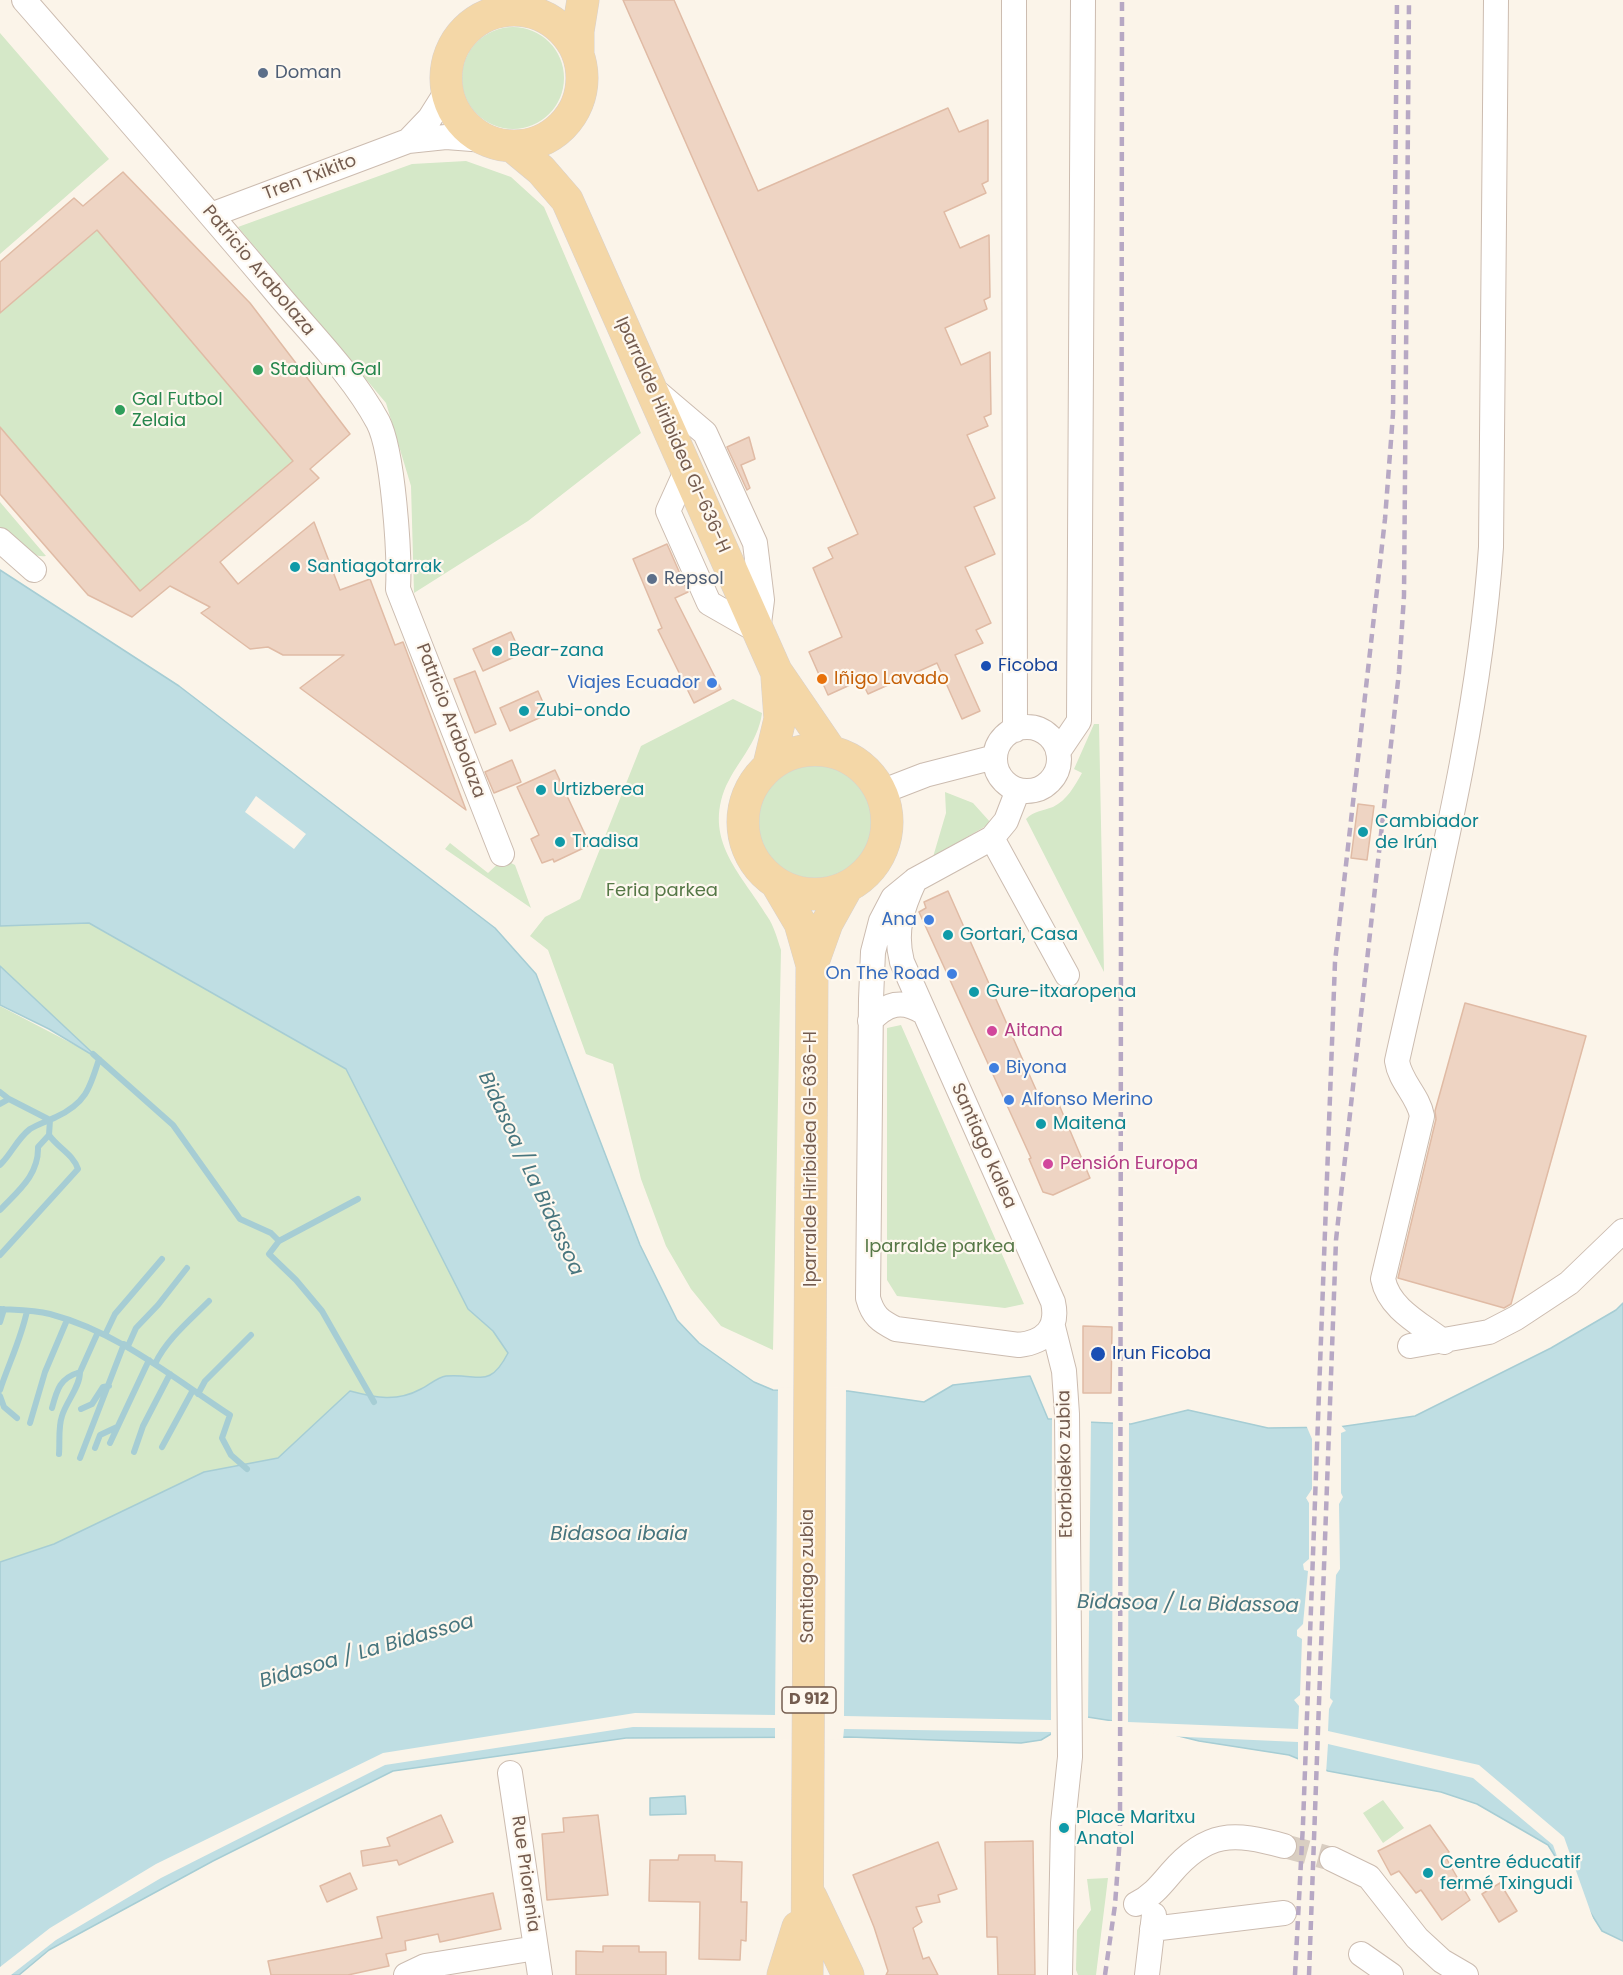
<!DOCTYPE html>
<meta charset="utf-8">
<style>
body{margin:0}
canvas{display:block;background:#fbf4e9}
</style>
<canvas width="1623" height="1975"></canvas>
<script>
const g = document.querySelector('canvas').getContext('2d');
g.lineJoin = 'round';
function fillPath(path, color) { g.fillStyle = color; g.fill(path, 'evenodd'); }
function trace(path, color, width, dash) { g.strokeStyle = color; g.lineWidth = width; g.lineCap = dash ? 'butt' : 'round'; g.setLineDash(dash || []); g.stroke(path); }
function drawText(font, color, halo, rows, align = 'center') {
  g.font = font + ' Poppins,sans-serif'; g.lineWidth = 4.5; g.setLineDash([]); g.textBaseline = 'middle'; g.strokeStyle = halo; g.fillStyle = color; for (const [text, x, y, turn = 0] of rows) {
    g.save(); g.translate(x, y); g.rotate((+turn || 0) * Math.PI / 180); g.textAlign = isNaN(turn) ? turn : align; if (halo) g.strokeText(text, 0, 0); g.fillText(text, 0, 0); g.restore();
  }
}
fillPath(new Path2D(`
 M462 78a51 51 0 1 1 102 0a51 51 0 1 1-102 0Z
 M0,33L109,159L0,254Z
 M466,161L511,177L544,207L641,433L528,521L414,593L411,486L386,403L238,227L412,164Z
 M97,230L293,461L140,591L0,427V313Z
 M0,502L46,556C30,559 12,539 0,529Z
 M733,699L762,713C758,744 735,763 724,791C705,843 743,876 767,916C774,926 777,938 781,950L773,1350L721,1326L691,1289L666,1246L641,1179L613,1064L586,1054L548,950L530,936L545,917L580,899L641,746Z
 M1094,724H1099L1104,972L1026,819C1034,811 1042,811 1053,807C1067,800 1074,787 1082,773L1074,769Z
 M756 823a58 58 0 1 1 116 0a58 58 0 1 1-116 0Z
 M945,792L973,803L991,823L933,857L946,813Z
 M450,843L488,873L503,859L515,865L531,908L445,849Z
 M89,923L346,1068L542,1377L0,1602V1006L96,1056L0,966V926Z
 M901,1025L1024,1304L1005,1308L897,1296L887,1280V1028Z
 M1383,1800L1404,1828L1383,1843L1363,1813Z
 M1108,1878L1096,1975H1078L1076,1970L1077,1930L1091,1910L1087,1879Z`), '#d5e8c8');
const water = new Path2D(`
 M0,570L179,686L495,928L536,974L640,1245L677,1320L699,1343L754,1382L773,1390L848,1391L924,1402L953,1385L1030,1376L1048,1419H1083L1087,1422L1131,1424L1188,1410L1268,1428L1339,1427L1415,1416L1551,1348L1616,1310L1623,1303V1941L1602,1931L1548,1845L1477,1804L1441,1792L1328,1771L1289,1755L1199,1741L1126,1723L1081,1716L1041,1740L1021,1743L849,1737L626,1738L393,1771L213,1861L49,1950L19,1975H0V1562L54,1544L204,1472L278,1458L350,1391C376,1398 397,1402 421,1389C429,1385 438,1377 446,1376C479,1373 489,1390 508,1353L493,1331L468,1309L346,1069L89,923L0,926Z
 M0,966L99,1059L49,1029L0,1005Z
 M685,1796L686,1814L650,1815V1798Z`);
fillPath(water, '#bfdee3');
trace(water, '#a6cdd4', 1.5);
fillPath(new Path2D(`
 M256,796L306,834L294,849L245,812Z
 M778,1387L846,1388L844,1716L1051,1720L1052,1416H1083L1091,1419L1088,1720L1082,1719L1051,1738V1732L844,1729L843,1740L775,1739V1728L633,1727L385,1765L161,1878L56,1940L11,1975H0V1967L50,1928L156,1864L383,1753L635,1713L775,1715Z
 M1113,1421H1129L1128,1722L1298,1729L1299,1706L1294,1700L1300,1695L1302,1639L1297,1636V1630L1303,1624L1308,1571L1304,1570L1303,1564L1309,1559V1503L1306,1498L1312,1489V1439L1306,1425L1340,1424L1346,1431L1341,1433V1493L1343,1497L1339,1504L1340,1569L1336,1575L1330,1698L1333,1701L1329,1709L1328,1731L1479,1765L1564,1837L1596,1927L1565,1879L1553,1845L1473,1778L1328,1744L1326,1774L1298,1762V1742L1164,1736L1091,1721H1112Z`), '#fbf4e9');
trace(new Path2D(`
 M93,1054L173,1125L240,1219L271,1233L279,1241L269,1254L296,1280L322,1311L374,1402
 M0,1092L9,1099
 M0,1104L9,1099L50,1120
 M0,1165C12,1153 17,1139 30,1129C38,1124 48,1121 56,1117C86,1103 90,1088 99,1059
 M0,1210C18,1191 39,1175 38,1147L49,1135
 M279,1241L358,1199
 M0,1255L78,1169C73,1154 58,1148 49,1135L50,1120
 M0,1309C16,1310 34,1310 50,1314C118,1332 172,1377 230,1415L222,1438L231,1455L247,1469
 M0,1322L4,1309
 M105,1335L115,1314L162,1259
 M128,1346L136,1328L158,1305L187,1268
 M155,1364C166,1340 190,1320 209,1301
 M0,1390C9,1363 21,1339 27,1311
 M198,1394L205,1381L251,1335
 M0,1396L4,1407L17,1418
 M52,1408C57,1389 60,1378 80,1372L98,1332
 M81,1409L92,1404L103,1387L109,1386
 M30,1423L45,1372L67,1320
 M110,1443L149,1360
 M162,1447L193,1390
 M95,1448L100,1435L117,1427
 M134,1452L143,1426L170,1374
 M59,1454C60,1442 58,1427 62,1416C66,1402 80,1387 80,1372
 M80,1458L124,1344`), '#a6cdd4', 6);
const building = new Path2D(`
 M623,0H674L758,191L948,108L959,132L988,120V181L982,184L986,193L944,212L960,248L989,235L990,297L984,300L987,309L945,328L961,365L990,352L991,414L984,417L988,426L967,435L995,498L974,507L995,554L965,567L991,623L976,630L983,643L955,655L980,711L962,719L937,663L868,694L861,680L828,695L809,652L842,637L813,568L833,558L828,548L858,534Z
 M123,172L250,303L350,434L310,469L319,478L220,562L238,584L314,522L340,590L370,579L395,645L403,642L466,810L300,688L344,655H283L268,647L250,649L201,613L210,607L170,586L132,617L88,595L0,494V427L140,591L293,461L97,230L0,313V262L74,198L83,206Z
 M749,437L755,459L741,465L750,488L747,490L727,447Z
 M667,544L688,592L675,598L721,689L694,703L658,630L662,628L633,559Z
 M511,632L521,654L483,671L473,649Z
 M475,671L496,724L475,733L454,679Z
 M538,691L548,714L510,731L500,708Z
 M512,760L521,782L494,793L485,772Z
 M555,770L590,845L554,862L553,859L542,863L531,839L539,835L517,787Z
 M1358,804L1374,806L1367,860L1351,858Z
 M948,891L1041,1101L1055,1095L1090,1178L1053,1195L1043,1192L1029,1159L1031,1158L919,912L926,908L924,902Z
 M1465,1003L1586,1036L1511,1304L1504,1308L1398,1278L1436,1119L1435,1111Z
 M1083,1326L1112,1327L1111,1393H1083Z
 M441,1815L453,1842L399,1865L397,1860L363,1866L361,1851L390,1846L387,1838Z
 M598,1815L608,1895L547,1900L542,1834L564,1832L563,1818Z
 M1430,1825L1449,1852L1445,1856L1470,1900L1442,1920L1421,1890L1416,1893L1399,1871L1391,1875L1378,1851Z
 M1033,1841L1035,1975H998L997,1937H987L985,1842Z
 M938,1842L957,1889L938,1895L940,1902L916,1907L922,1922L913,1928L923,1959L929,1957L938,1975H886L888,1971L874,1927L853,1875Z
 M679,1855H715V1861L742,1862L741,1902H747L746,1941L741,1940L740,1960L699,1959L700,1902L649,1901L650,1860H678Z
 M350,1873L357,1889L327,1902L320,1886Z
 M1500,1883L1517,1911L1499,1922L1482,1894Z
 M493,1893L501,1929L440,1942L438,1934L405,1941L406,1950L386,1954L389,1966L348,1975H271L268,1961L382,1938L377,1917Z
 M603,1946H639V1952H666V1975H576V1951L603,1952Z`);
fillPath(building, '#eed4c3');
trace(building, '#e0bba5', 1.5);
trace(new Path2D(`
 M1284,1846L1332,1859`), '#d9cec2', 24, [24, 12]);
const minor = new Path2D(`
 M24,0C107,95 190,190 271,286C307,330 351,372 378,422C393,451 400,554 398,589L502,854
 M1014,0L1015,730
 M408,141L430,118L447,91
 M211,215L408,141L446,137L485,140
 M652,388L705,433L755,543L762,600L758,631L709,603L668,511L687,469
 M0,540L34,570
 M995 759a32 32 0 1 1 64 0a32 32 0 1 1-64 0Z
 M1058,752L1079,721L1083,0
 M881,792L925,775L995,757
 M992,838L1067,975
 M915,880C902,908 894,931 902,962L1053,1302C1059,1329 1044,1342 1019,1345L896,1329C880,1321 873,1316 868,1298L871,999L873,952L881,921L893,898L915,880L992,838L1006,821L1018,790
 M870,1021C887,1003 902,999 923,1012
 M1053,1327L1064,1371L1067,1414L1070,1757L1063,1823L1060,1975
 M1444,1342C1421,1324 1389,1309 1383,1279L1422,1116C1418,1095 1400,1082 1397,1061C1435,890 1479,721 1491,547L1496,0
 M1410,1346L1489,1332L1516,1318L1569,1283L1623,1231
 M510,1773L540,1975
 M1332,1859L1369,1877L1417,1938L1442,1961L1466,1975
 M1136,1904C1151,1897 1160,1886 1171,1873C1207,1831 1233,1832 1284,1846
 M1152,1929L1284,1913
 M1361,1954L1391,1975
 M406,1975L425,1966L536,1948
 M1147,1975L1154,1915`);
const major = new Path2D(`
 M446 78a68 68 0 1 1 136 0a68 68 0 1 1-136 0Z
 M578,54V31L583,0
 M512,146L541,170L567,200L776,671L830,750
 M743 822a72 72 0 1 1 144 0a72 72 0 1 1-144 0Z
 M769,765L780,719L777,677
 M777,884L800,923L812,965L807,1975
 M812,965L827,923L847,887
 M811,1897L848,1975
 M783,1975L798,1927`);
trace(minor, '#ccbcb0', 26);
trace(major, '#d8d1ce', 33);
trace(minor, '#fff', 24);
trace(major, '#f4d7a7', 32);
trace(new Path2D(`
 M1105,1975L1115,1905L1120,1837L1122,0
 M1295,1975L1303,1824L1335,962L1385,519L1393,414L1397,0
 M1309,1975L1336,1240L1399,672L1404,596L1409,0`), '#b7a8c4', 4.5, [9, 6]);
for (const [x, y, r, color] of [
 [263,73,6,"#5c6f8a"],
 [258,370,6,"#2e9e5b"],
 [120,410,6,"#2e9e5b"],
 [295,567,6,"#0f9aa8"],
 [652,579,6,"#5c6f8a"],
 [497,651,6,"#0f9aa8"],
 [986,666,6,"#1a4fb4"],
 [822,679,6,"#e8710a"],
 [712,683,6,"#3f7fe0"],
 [524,711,6,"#0f9aa8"],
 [541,790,6,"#0f9aa8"],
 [1363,832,6,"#0f9aa8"],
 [560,842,6,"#0f9aa8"],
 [929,920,6,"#3f7fe0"],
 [948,935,6,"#0f9aa8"],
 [952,974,6,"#3f7fe0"],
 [974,992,6,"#0f9aa8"],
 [992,1031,6,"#d1479c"],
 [994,1068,6,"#3f7fe0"],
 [1009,1100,6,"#3f7fe0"],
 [1041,1124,6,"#0f9aa8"],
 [1048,1164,6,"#d1479c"],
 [1098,1354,8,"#1a4fb4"],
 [1064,1828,6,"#0f9aa8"],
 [1428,1873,6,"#0f9aa8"]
]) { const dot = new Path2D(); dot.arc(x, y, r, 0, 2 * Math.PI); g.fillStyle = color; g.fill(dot); trace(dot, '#fef8ef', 2); }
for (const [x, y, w] of [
 [809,1700,54]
]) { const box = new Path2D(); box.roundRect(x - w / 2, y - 13, w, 26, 4.5); g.fillStyle = '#fef8ef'; g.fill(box); trace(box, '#745c4f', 1.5); }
drawText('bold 16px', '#745c4f', null, [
 ["D 912",809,1700]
]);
drawText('18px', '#4e5e75', '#fef8ef', [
 ["Doman",275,73],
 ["Repsol",664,579]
], 'left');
drawText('18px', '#745c4f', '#fef8ef', [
 ["Tren Txikito",310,178,-21],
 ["Patricio Arabolaza",258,271,50],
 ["Iparralde Hiribidea GI-636-H",672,435,66],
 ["Patricio Arabolaza",450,721,69],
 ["Santiago kalea",983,1146,66],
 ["Iparralde Hiribidea GI-636-H",811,1159,-90],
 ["Etorbideko zubia",1066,1464,-91],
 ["Santiago zubia",808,1576,-90],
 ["Rue Priorenia",525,1874,82]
]);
drawText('18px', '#27864d', '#fef8ef', [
 ["Stadium Gal",270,370],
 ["Gal Futbol",132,400],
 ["Zelaia",132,421]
], 'left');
drawText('18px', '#0d838f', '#fef8ef', [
 ["Santiagotarrak",307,567],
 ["Bear-zana",509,651],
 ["Zubi-ondo",536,711],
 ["Urtizberea",553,790],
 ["Cambiador",1375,822],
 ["de Irún",1375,843],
 ["Tradisa",572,842],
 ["Gortari, Casa",960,935],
 ["Gure-itxaropena",986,992],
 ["Maitena",1053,1124],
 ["Place Maritxu",1076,1818],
 ["Anatol",1076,1839],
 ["Centre éducatif",1440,1863],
 ["fermé Txingudi",1440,1884]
], 'left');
drawText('18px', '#164399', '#fef8ef', [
 ["Ficoba",998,666],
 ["Irun Ficoba",1112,1354]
], 'left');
drawText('18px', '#c56008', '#fef8ef', [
 ["Iñigo Lavado",834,679]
], 'left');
drawText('18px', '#366cbe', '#fef8ef', [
 ["Viajes Ecuador",700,683],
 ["Ana",917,920],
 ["On The Road",940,974],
 ["Biyona",1006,1068,"left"],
 ["Alfonso Merino",1021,1100,"left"]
], 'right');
drawText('18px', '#567847', '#fef8ef', [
 ["Feria parkea",662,891],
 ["Iparralde parkea",940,1247]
]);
drawText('18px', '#b23c85', '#fef8ef', [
 ["Aitana",1004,1031],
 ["Pensión Europa",1060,1164]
], 'left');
drawText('italic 20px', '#47757e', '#fef8ef', [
 ["Bidasoa / La Bidassoa",530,1174,65],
 ["Bidasoa ibaia",619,1535],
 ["Bidasoa / La Bidassoa",1188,1605,1],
 ["Bidasoa / La Bidassoa",367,1652,-16]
]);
</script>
